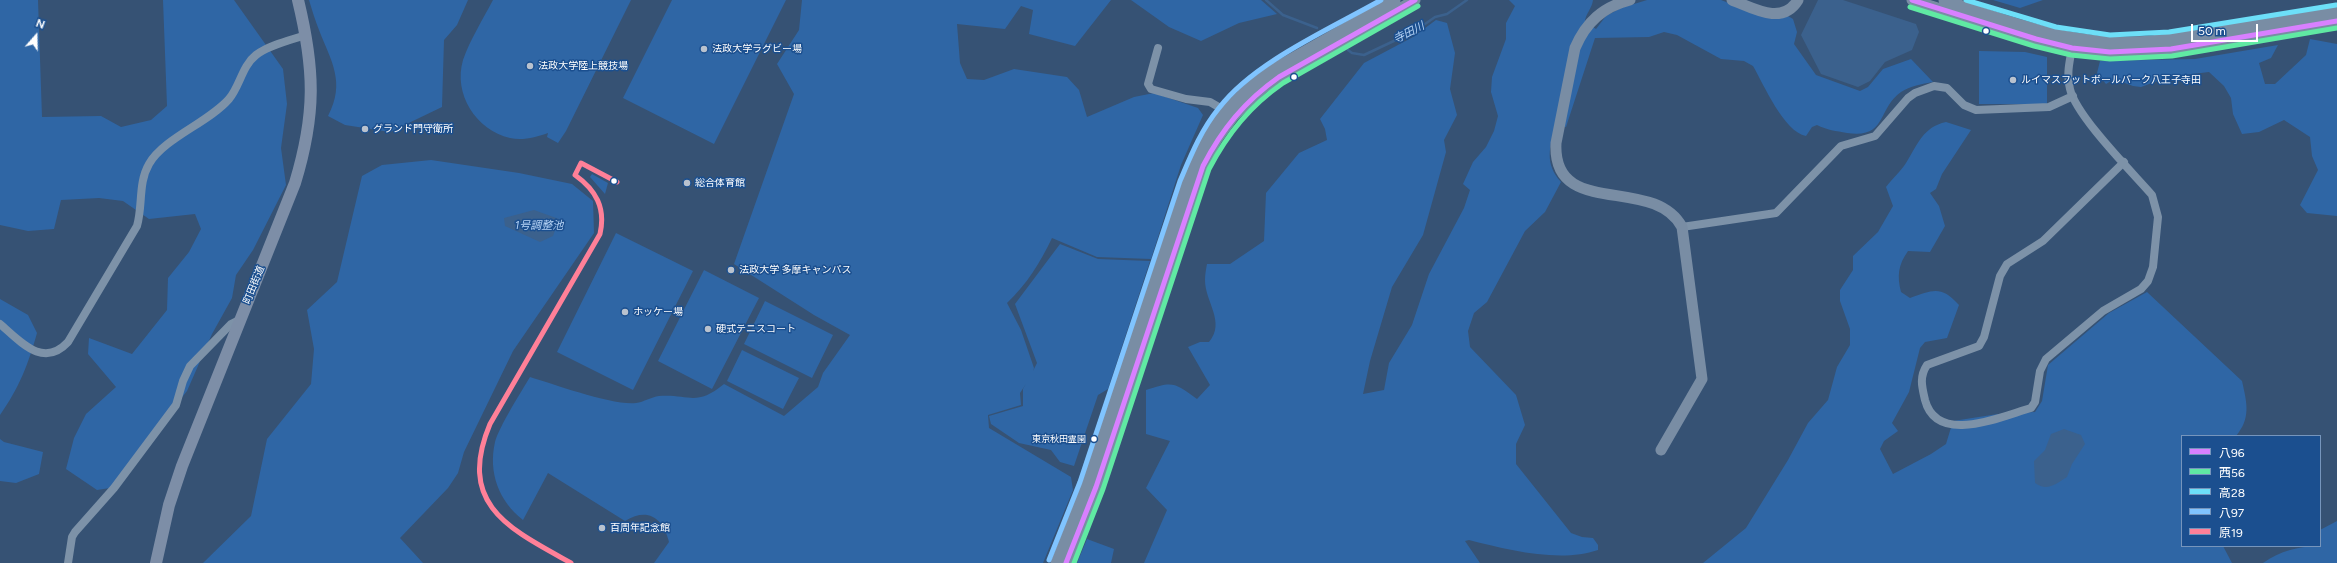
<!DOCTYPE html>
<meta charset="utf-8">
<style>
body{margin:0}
#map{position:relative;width:2337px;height:563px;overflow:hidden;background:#365274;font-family:Figtree,"Noto Sans JP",sans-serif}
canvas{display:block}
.legend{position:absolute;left:2181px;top:435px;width:140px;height:112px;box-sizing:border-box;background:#1b4f8f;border:1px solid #7695bc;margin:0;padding:5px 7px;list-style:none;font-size:12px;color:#fff}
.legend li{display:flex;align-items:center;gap:8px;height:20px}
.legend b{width:20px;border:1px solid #7695bc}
.north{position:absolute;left:16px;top:16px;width:40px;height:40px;-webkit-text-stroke:3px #1b4f8f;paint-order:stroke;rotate:20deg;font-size:11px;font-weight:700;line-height:16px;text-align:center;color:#fff}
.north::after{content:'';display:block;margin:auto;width:14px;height:18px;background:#fff;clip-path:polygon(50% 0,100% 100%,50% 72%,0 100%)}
.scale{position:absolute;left:2191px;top:24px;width:67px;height:18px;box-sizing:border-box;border:2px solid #fff;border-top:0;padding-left:5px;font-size:12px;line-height:14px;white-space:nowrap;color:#fff;-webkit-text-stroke:3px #1b4f8f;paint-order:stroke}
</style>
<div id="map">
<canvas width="2337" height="563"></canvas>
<ul class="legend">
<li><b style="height:5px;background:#d880ff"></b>八96</li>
<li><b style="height:5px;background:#60e9a3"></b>西56</li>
<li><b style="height:5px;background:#6ddff8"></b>高28</li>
<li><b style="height:5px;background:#80c4ff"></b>八97</li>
<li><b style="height:5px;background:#ff8098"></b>原19</li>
</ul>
<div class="north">N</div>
<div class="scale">50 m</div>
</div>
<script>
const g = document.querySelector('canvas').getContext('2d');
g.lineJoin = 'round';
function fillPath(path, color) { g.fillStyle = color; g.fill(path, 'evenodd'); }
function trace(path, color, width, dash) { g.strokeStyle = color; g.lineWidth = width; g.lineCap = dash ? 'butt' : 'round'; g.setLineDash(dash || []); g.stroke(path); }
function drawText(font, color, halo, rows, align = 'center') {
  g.font = font + ' Figtree,"Noto Sans JP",sans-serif'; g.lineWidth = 3; g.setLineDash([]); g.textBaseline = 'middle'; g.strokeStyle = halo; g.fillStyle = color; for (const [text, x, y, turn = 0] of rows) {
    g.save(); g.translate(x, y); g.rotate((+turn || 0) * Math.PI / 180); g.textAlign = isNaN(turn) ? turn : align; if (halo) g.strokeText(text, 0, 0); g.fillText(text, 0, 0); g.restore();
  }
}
fillPath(new Path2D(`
 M0,0H38L42,117L101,116L121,127L151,120L167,106L163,0H234L283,69L287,104L281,148L286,185L253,250L236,275L232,298L212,334L187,391L110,488L97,490L66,469L74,438L86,414L116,387L88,354L89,338L132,354L167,310L168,278L189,252L201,229L195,214L149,219L123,201L99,198L61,200L54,229L28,231L0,225Z
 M309,0H468L457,25L444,40L442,107L390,132L345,125L328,116C346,82 331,61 319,30C315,20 312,10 309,0Z
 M493,0H631L566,131L558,143L547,137L548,133C536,137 523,141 510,138C476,130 453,94 463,60C470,40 483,19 493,0Z
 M672,0H786L714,144L623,98Z
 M802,0H1111L1075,46L1029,34L1033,10L1021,6L1005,29L957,24L960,63L967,79L984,80L1014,69L1067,77L1079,90L1087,117L1134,97L1154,93L1198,108L1203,115L1181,165L1151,259L1097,257L1052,238C1040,263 1027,284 1007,303L1021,330L1034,368L1033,371L1037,363L1015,304L1060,244L1098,259L1150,261L1108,389L1098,395L1074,466L1060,462L1051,450L1019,443L991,424L989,416L1023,406V389L1026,384L1020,393L1021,405L988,415L989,428L1071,477L1073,490L1043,563H654L669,542C663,518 648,507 625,521L548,473L523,520C499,501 488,473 495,442C499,427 521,392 530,377C553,384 614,406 636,403C644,402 651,397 659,396C690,394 696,407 724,384L784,416L818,387L823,373L850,335L814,315L734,264L794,94L777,64L799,30Z
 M1131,0H1261L1277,14L1239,23L1201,41L1169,27Z
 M1509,0H1593C1592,9 1585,14 1585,22L1596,29L1606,16L1621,8L1647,0H1721L1757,14L1788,16L1793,19L1797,32L1794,44L1816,75L1860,91L1868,87L1883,69L1911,59L1933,82C1922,84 1910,86 1901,92C1877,109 1887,139 1847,133C1836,131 1827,130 1817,125L1812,127L1806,136C1784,132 1764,85 1753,66L1744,61L1721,59L1677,35L1664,32L1649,37L1595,38L1566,127L1555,124C1550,148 1544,163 1561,182L1545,212L1525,231L1487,302L1474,313L1468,331L1470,347L1516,395L1525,425L1516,444V464L1571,533L1582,537L1593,538L1598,545V550C1560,563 1508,550 1469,540L1465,541L1480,563H1144L1167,510L1146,488L1170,441L1146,434V390C1173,381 1174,382 1197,399L1210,385L1188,347L1200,342H1209C1226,322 1205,302 1205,280C1205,275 1206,269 1207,264H1230L1264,241L1266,193L1299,153L1327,140L1325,129L1320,119L1364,63L1413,37L1436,20L1447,23L1455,53L1450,89L1457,115L1444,140L1446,152L1423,235L1392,287L1370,361L1363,394L1384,390L1389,363L1412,325L1429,274L1464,208L1470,190L1463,184L1473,162L1486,147L1494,131L1498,116L1491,92L1492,77L1506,39V23L1515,6Z
 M1993,0H2043L2020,8Z
 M2310,39L2337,44V216L2307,213L2300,205L2318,170L2312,156L2310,137L2284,120L2259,132L2242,134L2233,114L2231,98L2224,86L2209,72L2168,77L2141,87L2133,86L2114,79L2106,84L2097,73L2100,61L2195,59L2278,45L2271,58L2259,63L2265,84H2275L2306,55Z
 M1979,51L2025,52L2047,57V104H1979Z
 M1946,122L1971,130L1942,174L1936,189L1930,193L1939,206L1945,226L1930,252L1908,251C1898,265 1897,276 1901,292L1910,298C1933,290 1941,285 1959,305L1947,338L1925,342L1920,348L1909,392L1892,423L1898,431L1884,441L1880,449L1893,474L1931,454L1946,444L1953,421L1998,414L2035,412L2042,401L2048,365L2109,313L2147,292L2242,381C2247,403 2251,418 2236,436H2182V546H2223L2232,563H1703L1746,528L1788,460L1808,423L1828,400L1837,367L1850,345V329L1840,301V290L1853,270V256L1878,232L1893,206L1886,187C1892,179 1901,171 1906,163C1918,144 1923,127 1946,122Z
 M431,160L519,173L572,184L593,201L594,233L513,351L464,452L458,473L448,488L400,538L423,563H203L251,516L267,439L311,384L314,349L307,310L337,282L362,176L382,165Z
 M592,174L608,183L605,194L590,177Z
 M616,233L693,271L633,390L557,352Z
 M704,270L759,298L712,389L658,361Z
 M0,299L28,315L37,333C28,365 19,388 0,415Z
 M765,301L833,335L812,378L744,344Z
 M742,350L799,378L783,409L727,381Z
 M0,439L4,442L43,452L39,474L16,483L0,481Z
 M2337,521V563H2263C2280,551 2299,546 2320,546V530Z
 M1087,539L1114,549L1111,563H1077Z`), '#2f66a5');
fillPath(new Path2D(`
 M1818,0H1843L1916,24L1919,32L1912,50L1885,62L1870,81L1858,87L1821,74L1801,35Z
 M534,210L559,219L553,236L540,242L505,226L504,218Z
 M2064,429L2081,435L2085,444L2072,464L2067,477C2056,484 2047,492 2035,483L2034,461L2045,450L2051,434Z`), '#3b618d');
trace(new Path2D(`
 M1266,0L1283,15L1317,28
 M1348,50L1352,53L1364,55L1415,31L1435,17L1447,14L1467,0`), '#3b618d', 2.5);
trace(new Path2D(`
 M2073,44C2070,59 2066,74 2070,89C2076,116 2132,172 2152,195L2158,217L2153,267L2148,281L2141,289L2103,311L2046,359L2040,371L2035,402L2031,408C2002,416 1937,446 1925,400C1922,387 1919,377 1927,365L1979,346L1984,337L2000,276L2007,264L2043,241L2124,162
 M1158,48L1148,84L1151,89L1186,99L1210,102L1229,113
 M1682,227L1776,213L1841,146L1875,136L1908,98L1915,93L1934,86L1947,88L1964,105L1976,110L2049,107L2073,96
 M0,324C20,341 43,369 68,342L137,226C143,205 138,183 149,164C164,138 208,123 229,99C240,86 242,66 256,55C269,45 291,40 306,35
 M68,563L72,537L75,532L114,488L176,405L183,381L190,366L231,324L241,319`), '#7d92a8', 8);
trace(new Path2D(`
 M1630,0C1603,7 1586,22 1575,48L1556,143C1552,220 1653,174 1682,227L1702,379L1661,450
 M1732,0C1753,8 1782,26 1798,0
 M1912,0L2036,39L2072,48L2110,52L2171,49L2337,21
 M1944,0C2024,26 2083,51 2170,39L2337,12
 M1056,563L1087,484L1187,183L1202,146L1214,126L1225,111L1252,85L1277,67L1395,0
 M1066,563L1096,487L1203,166L1217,139L1233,117L1262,89L1279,77L1415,0`), '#798da4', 11);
trace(new Path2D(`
 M156,563L169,505L182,466L295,183C316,114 315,70 298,0`), '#7d8ea7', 12);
trace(new Path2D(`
 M1912,0L2036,39L2072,48L2110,52L2171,49L2337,21
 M1066,563L1096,487L1203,166C1222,129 1245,101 1279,77L1415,0`), '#d880ff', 5);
trace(new Path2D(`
 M1910,7L2034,46L2071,55L2110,59L2172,56L2337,28
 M1074,563L1103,489L1209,169C1228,133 1250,106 1283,83L1418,6`), '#60e9a3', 5);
trace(new Path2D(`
 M1966,0L2056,27L2110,35L2169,32L2336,5`), '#6ddff8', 5);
trace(new Path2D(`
 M1049,560L1080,482L1180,181C1191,155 1201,130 1219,108C1254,62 1330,29 1381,0`), '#80c4ff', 5);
trace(new Path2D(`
 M571,563C510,529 456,505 490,424L600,234C606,208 596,190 575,175L581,163L617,182`), '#ff8098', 5);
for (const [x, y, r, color] of [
 [1986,31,3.5,"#fff"],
 [704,49,4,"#b9c2ce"],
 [530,66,4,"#b9c2ce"],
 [1294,77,3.5,"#fff"],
 [2013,80,4,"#b9c2ce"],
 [365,129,4,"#b9c2ce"],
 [614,181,3.5,"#fff"],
 [687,183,4,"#b9c2ce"],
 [731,270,4,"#b9c2ce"],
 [625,312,4,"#b9c2ce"],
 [708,329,4,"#b9c2ce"],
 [1094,439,3.5,"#fff"],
 [602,528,4,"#b9c2ce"]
]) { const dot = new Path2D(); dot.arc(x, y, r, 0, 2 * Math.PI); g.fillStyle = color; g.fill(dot); trace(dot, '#1b4f8f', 1.5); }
drawText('9px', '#fff', '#1b4f8f', [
 ["東京秋田霊園",1086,439]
], 'right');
drawText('10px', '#fff', '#1b4f8f', [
 ["法政大学ラグビー場",712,49],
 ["法政大学陸上競技場",538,66],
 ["ルイマスフットボールパーク八王子寺田",2021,80],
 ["グランド門守衛所",373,129],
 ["総合体育館",695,183],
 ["法政大学 多摩キャンパス",739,270],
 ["ホッケー場",633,312],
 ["硬式テニスコート",716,329],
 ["百周年記念館",610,528]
], 'left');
drawText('10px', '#fff', '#1b4f8f', [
 ["町田街道",254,285,-68]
]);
drawText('italic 11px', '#b5d3f5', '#1b4f8f', [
 ["寺田川",1409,33,-27],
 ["1号調整池",539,226]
]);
</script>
